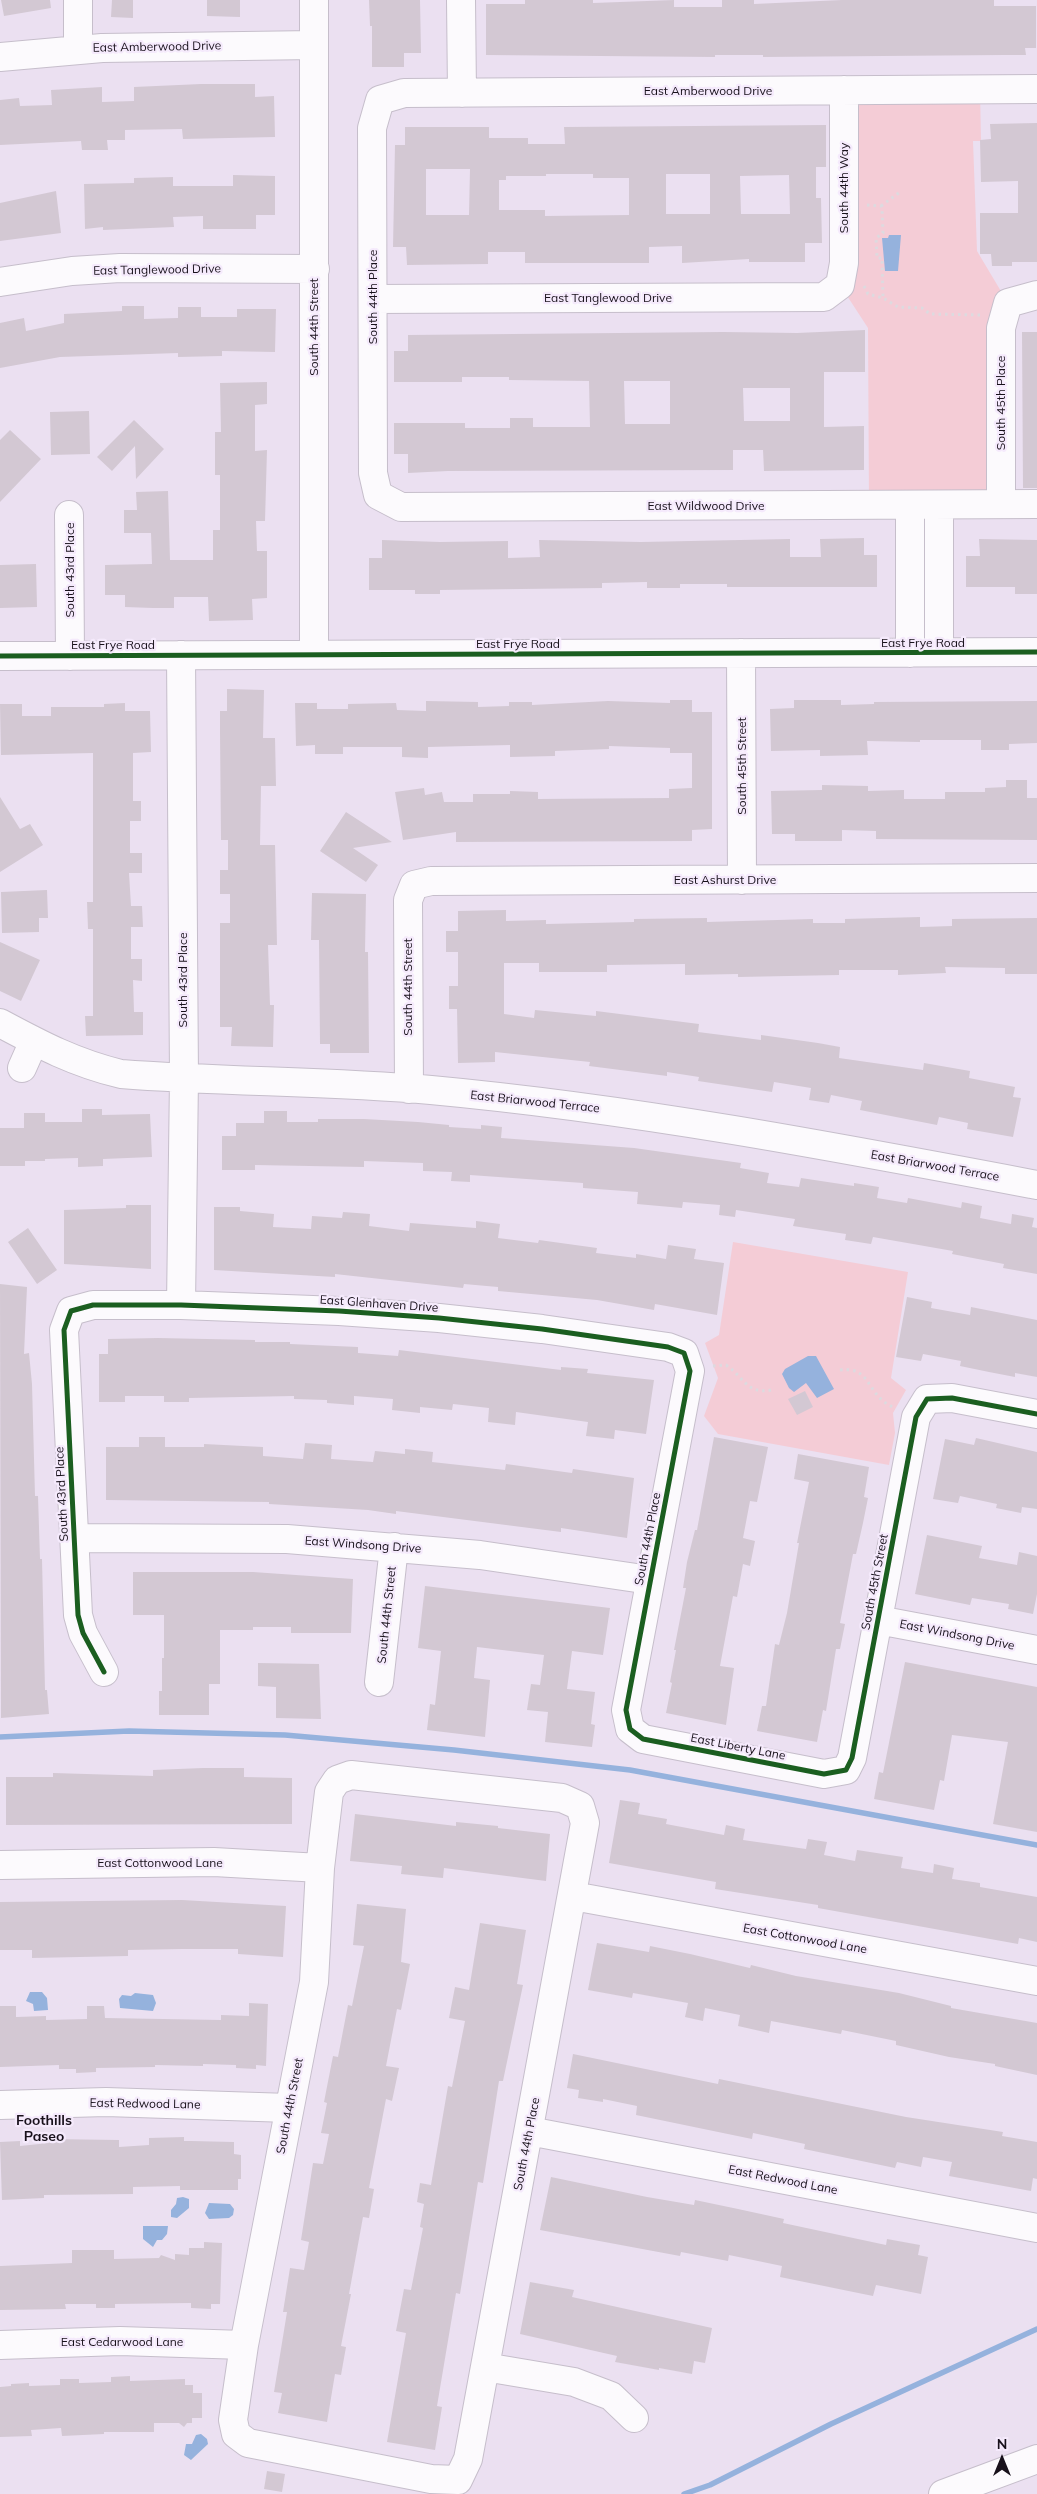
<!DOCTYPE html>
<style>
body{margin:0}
#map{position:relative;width:1037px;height:2494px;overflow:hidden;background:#ebe0f1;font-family:Mulish,sans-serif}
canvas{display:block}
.north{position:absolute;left:977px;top:2434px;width:50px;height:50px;-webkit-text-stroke:4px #f5eafc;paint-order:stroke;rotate:0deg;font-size:14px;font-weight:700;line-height:20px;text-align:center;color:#18111b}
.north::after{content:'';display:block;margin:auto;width:18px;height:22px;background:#18111b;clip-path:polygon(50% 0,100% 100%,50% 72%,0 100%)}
</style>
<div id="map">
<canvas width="1037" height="2494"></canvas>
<div class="north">N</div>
</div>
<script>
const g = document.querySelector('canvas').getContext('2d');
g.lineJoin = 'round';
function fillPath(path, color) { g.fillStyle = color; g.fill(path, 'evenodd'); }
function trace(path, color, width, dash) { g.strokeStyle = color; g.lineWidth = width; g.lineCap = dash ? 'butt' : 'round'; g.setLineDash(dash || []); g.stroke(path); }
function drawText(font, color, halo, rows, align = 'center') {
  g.font = font + ' Mulish,sans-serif'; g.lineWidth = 4.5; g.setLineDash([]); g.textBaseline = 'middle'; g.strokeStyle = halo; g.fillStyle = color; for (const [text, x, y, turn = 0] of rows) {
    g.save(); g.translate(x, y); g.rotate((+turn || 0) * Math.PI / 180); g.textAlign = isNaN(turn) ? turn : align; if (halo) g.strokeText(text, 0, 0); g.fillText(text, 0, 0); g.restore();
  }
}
fillPath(new Path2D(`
 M980,89L981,141H973L977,251L1008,303L1001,504L869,505L868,328L840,285L844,90Z
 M733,1242L908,1272L891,1378L906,1390L893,1413L895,1433L889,1465L718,1434L704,1416L718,1378L705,1343L719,1335Z`), '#f4ccd6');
fillPath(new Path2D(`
 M889,235H901L898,271H885L882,238H888Z
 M808,1356H816L834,1389L817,1398L806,1383L794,1392L789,1388L782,1374L785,1369Z
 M30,1992H42L47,1998L48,2010L34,2011L33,2004L26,2001Z
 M135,1993L153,1995L156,2003L153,2011L120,2008L119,1999L122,1995L131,1996Z
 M183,2197L189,2199V2208L177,2218L171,2217V2210L176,2204L177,2198Z
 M209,2203L230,2204L234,2209L233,2215L229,2218L209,2219L205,2213Z
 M143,2226H168L167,2234L162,2240H157L153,2247L143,2239Z
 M201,2434L207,2439L208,2444L191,2460L184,2455L186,2444H192L196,2435Z`), '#95b2dd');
trace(new Path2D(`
 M0,1737L129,1731L285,1735L454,1750L630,1770L1037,1845
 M684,2494L710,2485L831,2424L1037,2329`), '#95b2dd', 5.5);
fillPath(new Path2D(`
 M1,0H50L51,8L4,16Z
 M112,0H133V18L111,17Z
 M207,0H240V17L207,16Z
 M369,0H420L421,53H404V67H372V26H370Z
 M525,0H593V3L674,0V7H722V0H754V4L842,0H994V6H1036V48H1025L1026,55H1003L763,57V55H715V57L486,55V4H525Z
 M201,84H255V97L274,96L275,137L183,139L182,129L125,130V140H107L108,150H82L81,141L0,145V100L19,98L20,106L52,105L51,90L102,87V102L134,101V87Z
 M1037,123V262H1012V266H992L991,254H980V213H1018V181L981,182L980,140L991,139L990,124Z
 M826,125V167H816V198H821L822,243H805V262H749V259L682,263V246L649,247V263H525V252H488V264L407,265L406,247H393L395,145H405V127H489V138H528V144H565L564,127ZM426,169H470L469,215H426ZM546,174H593V178H629V215L545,216V210H499V180H506V176H546ZM666,174H710V214H666ZM789,175L790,214H741L740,176Z
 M233,175L275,176V215H256V229H203V216L173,217L174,227L103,230V227L85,229L84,184L134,183V178L173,177V186H233Z
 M56,191L61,233L0,241V203Z
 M122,306H144V319L178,318V307H201V317H237V309H276L275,352L222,351V356L178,357V353L60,357L0,368V323L24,318L26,331L64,323V314L122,311Z
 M865,330V372H824V427L864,426V470L764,471L763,450H733V470L448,471L408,473V454H394V423H465V428H510V418H533V427H590L589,381L509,380V377H462V382H394V351H408V335L723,332L797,333ZM624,381H670V424H625ZM743,388H790V421H744Z
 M1022,332H1037V488H1023Z
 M267,382V404L255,405V451L267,450L265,521H256L257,551H267V598L252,599L253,620L209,621L208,597H174V608H153L125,607V595H105V565L152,564L151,533H124V510H137L136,492L168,491L170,560H213V530H220V475H215V432H221L220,383Z
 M89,411L90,454L51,455L50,412Z
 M134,420L164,449L136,479L135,446L112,471L97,457Z
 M10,430L41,459L0,502V440Z
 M864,538V555H877V587H727V584H680V588H647V582L602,583V588L440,590V594H415V590H369V558H382V540L440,542L508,541V558L540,557L539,540L641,542L790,539V557H821L820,539Z
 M979,539L1037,540V594H1015V587H966V556H980Z
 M36,564L37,607L0,608V565Z
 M227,689L264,690L263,738H275L276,786H261L260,845H275L277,945H268L270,1005H274L273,1047L231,1046L232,1027H220V923H230V894H220V870H228V840H221L220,732V711H227Z
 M670,700H692V712H712V829L692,830V841L456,842V832L403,840L395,792L424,788L425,795L442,792L444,802H473V794H510V791L538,792V799L669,798V789L692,788V753H670V748L609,746V749L555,751V756L510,757V745L428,747V758L402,757V747H343V754H315V745L296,746L295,703H317V709H348V704L396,703L397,710L426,711V701L478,702V707L509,706V702H532V705L608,701L670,703Z
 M794,700H841V705L874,704V702L1037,701V743L1009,744V750H981V740H920V742L867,741L868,755L820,756V750L771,751L770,709L794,708Z
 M125,703V711H150L151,752L133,753V801H141V821H130V853H142V873H129L131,906H142L143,927H131V959H142V981L133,980L134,1012H143V1035L86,1036L85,1016H93V929H88L87,902H93V753L1,755L0,704H22V716H51V707H104V704Z
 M1006,780H1027V798H1037V840L876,839V831L842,830V841H795V834H772L771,791L822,790V785L868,786V791L904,790V799H945V792H985V788L1006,787Z
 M0,797L20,829L30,824L43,845L0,872Z
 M346,812L392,842L353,848L378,865L366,882L320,851Z
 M47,890L48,918H39V932L2,933L1,892Z
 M312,893L366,894L365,952H368L369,1053H330V1044H320L319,940H311Z
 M506,910V921L546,920V924L634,922V919L707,918V922L813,919V923H845V919L920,917V927L952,926V919L1037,918V974H1005V968L945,967L946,973L898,975V970H839V975L738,977V974L685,975V964L607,965V972H539V963H504V1014L534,1018L535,1010L596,1016V1011L699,1024L698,1032L761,1040V1035L818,1043L840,1047L839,1058L923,1070L924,1063L970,1071L969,1078L1015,1087L1013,1097L1021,1098L1013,1137L967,1129L968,1123L939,1117L937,1125L860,1110L862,1101L831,1095L829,1103L809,1100L811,1088L774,1082L772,1092L698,1081L699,1077L667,1072V1076L636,1072L589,1066L590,1062L495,1052V1062L458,1063L457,1009H449V986H458V952H446V931H458V911Z
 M0,942L40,960L21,1001L0,991Z
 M82,1109H102V1115L150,1114L152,1157L103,1159V1166L78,1167V1158L45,1159V1161H25V1166H0V1128H24V1113H45V1122H82Z
 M264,1111H287V1122H318V1119H364L418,1122L449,1125V1127L481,1129V1125L502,1127L501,1138L634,1148L741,1163L740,1168L769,1173L767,1183L799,1187L801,1178L854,1186V1183L879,1187L877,1198L907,1203L908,1198L961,1208L962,1202L982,1206L980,1218L1011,1224L1012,1214L1034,1218L1032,1227L1037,1228V1274L1003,1268L1004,1264L952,1254L953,1251L873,1237L871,1244L845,1240L846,1234L793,1226L795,1219L736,1210L735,1217L719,1215L720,1205L683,1202L682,1208L637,1204L638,1192L583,1188V1183L470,1175V1182L451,1181L452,1172L423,1171V1163L364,1161V1167L255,1165V1170H222V1136H236V1123H264Z
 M126,1205H151V1269L64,1264V1210L126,1208Z
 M214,1207H240V1211L274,1214L273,1227L311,1229L312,1216L342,1218L343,1212L370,1214L369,1226L409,1231L410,1223L476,1228V1221L500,1224L498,1238L538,1243L539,1240L597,1248L596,1253L636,1258V1254L666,1259L668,1245L696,1249L694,1259L724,1263L717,1315L655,1304L654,1310L597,1300L498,1291V1287L464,1284L463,1288L335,1274V1277L214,1270Z
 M28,1228L57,1270L37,1284L8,1242Z
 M0,1284L27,1287L24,1354L29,1353L32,1384L35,1496H38L40,1559H42L45,1690H47L49,1714L1,1718Z
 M907,1297L932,1302L931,1308L970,1315L971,1307L1037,1320V1377L1015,1373V1377L989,1372L960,1366L961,1361L923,1354L921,1361L896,1357Z
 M158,1338L255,1340V1342H290V1344L358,1347V1353L398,1356L399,1350L561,1370V1367L588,1369L587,1373L654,1380L646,1434L615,1430L614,1439L586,1436L588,1422L516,1412L515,1425L488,1422L489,1408L453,1404L452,1410L420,1407V1413L392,1410L393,1399L354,1396V1405L327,1403V1400L294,1399V1396L189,1398V1402H164V1396H125V1402H99V1354H108V1339Z
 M805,1391L813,1407L797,1415L788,1399Z
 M139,1437H165V1447H204V1444L263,1447V1456L303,1459L305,1443L332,1445L331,1459L373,1462L375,1451L405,1454V1449L433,1452L432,1462L505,1470L506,1464L572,1473L573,1469L634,1478L627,1538L561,1528V1532L396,1511V1514L368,1510L269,1504V1502L106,1500V1447H139Z
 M714,1437L768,1447L757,1502L750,1501L743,1538L755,1541L750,1566L743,1564L737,1597L733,1596L720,1666L734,1668L726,1725L666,1713L672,1683L670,1682L676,1650H674L686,1588H683L687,1562L695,1530H697Z
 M976,1438L1037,1452V1509L1022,1507L1021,1513L996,1508L997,1504L960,1496L958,1503L933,1499L945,1439L974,1445Z
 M798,1454L869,1467L864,1497L868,1498L863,1523L856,1554H853L840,1623L845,1624L840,1649H836L826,1711L823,1710L817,1742L757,1731L762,1706H766L775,1644L779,1645L787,1613L799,1543H797L809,1482L794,1479Z
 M927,1535L982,1546L979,1558L1017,1565L1019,1552L1037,1556V1594L1033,1614L1008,1609L1009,1604L972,1598L970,1605L915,1594Z
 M133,1572H253L353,1579L351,1633H291V1627H253V1630H220V1684H209V1715H159V1691H162V1658H164V1615H133Z
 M425,1586L610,1608L603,1655L572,1651L567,1689L595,1692L591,1724L595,1725L592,1747L545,1742L548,1712L527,1710L531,1684L540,1685L544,1655L477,1647L474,1678L490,1680L485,1737L427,1730L430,1704L435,1705L441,1651L418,1648Z
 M905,1662L1037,1687V1832L993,1824L1008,1742L952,1735L944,1781L940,1780L934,1810L874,1799L879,1772L883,1773Z
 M258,1663L319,1664L321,1719L276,1718V1687L258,1686Z
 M203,1768H244V1777L292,1778V1824L6,1825V1777H53V1773L153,1776V1770Z
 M620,1800L640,1803L638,1814L667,1819L666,1824L724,1835L726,1825L745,1829L743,1840L806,1849L808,1839L827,1842L824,1855L855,1861L857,1850L883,1854L903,1857L901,1868L933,1873L934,1864L954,1868L952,1879L980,1883V1887L1037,1897V1942L1019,1938L1018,1944L818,1908V1905L715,1889L716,1882L609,1863Z
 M355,1814L456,1826V1822L498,1826V1828L550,1834L546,1881L444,1868L443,1878L401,1874L402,1866L350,1861Z
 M182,1900L286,1906L283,1957L238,1954V1949H182L128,1950V1956L32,1958V1950H0V1902Z
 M357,1904L406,1909L401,1962L410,1964L401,2010L397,2009L386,2066L399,2068L392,2101L386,2099L369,2188L374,2189L369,2218L363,2217L349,2294H351L341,2346L346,2347L341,2375L335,2374L327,2422L278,2413L282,2393L274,2392L287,2312H283L290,2268L304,2270L309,2242L301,2240L313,2163L323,2164L329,2134L321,2133L327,2103L324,2102L333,2056L338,2057L348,2005L352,2006L364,1946L353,1945Z
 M480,1923L526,1930L517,1984L523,1985L503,2081H499L483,2183L478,2182L460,2294L456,2293L437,2406L442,2407L435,2450L387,2442L406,2333L396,2331L404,2289L411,2290L423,2228L420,2227L424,2204L417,2202L420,2183L431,2185L448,2086L452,2087L465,2021L449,2018L455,1987L469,1990Z
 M597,1943L649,1952L650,1946L690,1954L750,1968L751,1965L796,1976L899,1993L951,2006V2008L1037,2023V2075L995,2066V2064L949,2057L896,2045V2041L842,2030L841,2034L771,2021L769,2033L738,2026L740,2015L705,2008L703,2021L685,2017L688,2003L633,1993L632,1998L588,1990Z
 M249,2003L268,2004L266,2066L256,2065V2069L236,2068V2065L203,2064V2066L155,2065V2067L96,2068V2072L76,2073V2069H59V2065L0,2067V2006H16V2017L46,2016V2020L87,2019V2006H104L105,2018L221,2020V2015L249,2016Z
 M573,2054L718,2084L719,2079L906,2117L1003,2132L1002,2136L1037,2142V2179L1033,2178L1031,2191L949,2176L952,2162L923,2157L921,2167L897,2162L895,2168L804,2149L805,2144L753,2133L752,2139L636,2115L637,2106L603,2099V2102L578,2098L579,2090L567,2088Z
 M184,2137V2141H191L234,2142V2154L241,2155V2179H238V2190H180V2186L133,2187V2194L44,2195V2198L2,2200L0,2142L20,2141V2146L49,2143V2139L119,2140V2147L149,2145V2138Z
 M551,2177L647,2197L694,2205L695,2200L738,2209L784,2219L783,2223L886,2245L887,2239L920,2245L918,2255L928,2257L921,2294L876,2285L873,2296L780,2277L782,2266L729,2255L728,2261L681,2252L680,2256L540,2230Z
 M204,2242L222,2243L220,2304H211V2309L191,2308V2303L115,2304V2308H96V2304H65L66,2309L0,2310V2266L72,2263V2250H114V2259L159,2258L161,2255L175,2260V2254L189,2255V2248H204Z
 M530,2282L574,2290L572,2297L712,2328L705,2363L694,2361L692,2374L659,2368V2370L615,2362L617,2356L520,2334Z
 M130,2376V2381L185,2379V2385H193V2393H202V2418H192V2423H187L184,2427L179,2423H154V2432H104V2434L62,2436L61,2428L31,2430L32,2436L0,2437V2387L11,2386V2384L29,2383V2386L60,2385V2379H79V2383L111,2382V2377Z
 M267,2471L285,2474L282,2492L264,2489Z`), '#d3c8d3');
const minor = new Path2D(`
 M78,0V49
 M461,0L462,93
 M0,57L102,48L314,45
 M1037,89L404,93L380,100L372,128L373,473L378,495L401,507L1037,504
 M0,282L72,271L120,268L315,269
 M373,299L824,297L840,285L844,263V90
 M1001,504V328L1008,303L1037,295
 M910,505V653
 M939,505V652
 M69,515L70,656
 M741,653L742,880
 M314,654V0
 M0,656L1037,652
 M0,1023C41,1045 75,1063 121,1074C224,1082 328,1081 431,1090C636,1109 836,1147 1037,1185
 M22,1068L34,1041
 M409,1089L408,900L414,885L431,881L1037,878
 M181,1305L184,1078L181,655
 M74,1538L287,1539L480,1555L650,1580
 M878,1620L1037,1650
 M104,1672L83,1633L78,1615L64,1330L71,1311L93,1305H181L339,1311L439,1318L542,1329L668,1347L684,1353L690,1371L626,1710L630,1729L643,1739L824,1774L846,1770L852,1758L916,1417L927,1399L952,1398L1037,1414
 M379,1682L394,1547
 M351,1775L562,1798L580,1806L585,1823L468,2459L458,2480L431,2479L248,2443L236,2434L233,2420L244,2345L314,1982L320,1868L329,1792L337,1780Z
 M0,1865L214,1862L320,1868
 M573,1896L1037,1981
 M0,2105L106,2102L289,2108
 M529,2131L1037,2228
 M0,2345L120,2341L244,2345
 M485,2367L574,2382L611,2396L634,2418`);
const highway = new Path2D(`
 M943,2494L1037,2459`);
trace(minor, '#c6becb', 30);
trace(highway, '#c6becb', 30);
trace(new Path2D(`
 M867,205L881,206L882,209L883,233L876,238L877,258H882L883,298
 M881,206L900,192
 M864,286L868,294L883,298L898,307L922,308L930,314L982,315
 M713,1366L726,1365C743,1376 747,1395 771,1390
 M840,1370C873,1366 865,1396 895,1408`), '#dddadf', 3, [2.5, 4]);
trace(minor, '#fcfafd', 28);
trace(highway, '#fcfafd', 28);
trace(new Path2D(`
 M0,656L1037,652
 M104,1672L83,1633L78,1615L64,1330L71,1311L93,1305H181L339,1311L439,1318L542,1329L668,1347L684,1353L690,1371L626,1710L630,1729L643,1739L824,1774L846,1770L852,1758L916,1417L927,1399L952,1398L1037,1414`), '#1b5e20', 5);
drawText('12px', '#18111b', '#f5eafc', [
 ["East Amberwood Drive",157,47,-1],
 ["East Amberwood Drive",708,91],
 ["South 44th Way",844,188,-90],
 ["East Tanglewood Drive",157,270,-1],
 ["South 44th Place",373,297,-90],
 ["East Tanglewood Drive",608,298],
 ["South 44th Street",314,327,-90],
 ["South 45th Place",1001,403,-90],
 ["East Wildwood Drive",706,506],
 ["South 43rd Place",70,570,-90],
 ["East Frye Road",923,643],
 ["East Frye Road",518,644],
 ["East Frye Road",113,645],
 ["South 45th Street",742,766,-90],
 ["East Ashurst Drive",725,880],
 ["South 43rd Place",183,980,-90],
 ["South 44th Street",408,987,-90],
 ["East Briarwood Terrace",535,1102,6],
 ["East Briarwood Terrace",935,1166,10],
 ["East Glenhaven Drive",379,1304,4],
 ["South 43rd Place",62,1494,-93],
 ["South 44th Place",648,1539,-79],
 ["East Windsong Drive",363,1545,4],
 ["South 45th Street",875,1582,-79],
 ["South 44th Street",387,1615,-84],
 ["East Windsong Drive",957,1635,11],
 ["East Liberty Lane",738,1747,11],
 ["East Cottonwood Lane",160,1863],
 ["East Cottonwood Lane",805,1939,10],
 ["East Redwood Lane",145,2104,1],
 ["South 44th Street",290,2106,-79],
 ["South 44th Place",527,2144,-79],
 ["East Redwood Lane",783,2180,11],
 ["East Cedarwood Lane",122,2342]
]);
drawText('bold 14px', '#18111b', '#f5eafc', [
 ["Foothills",44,2121],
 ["Paseo",44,2137]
]);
</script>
